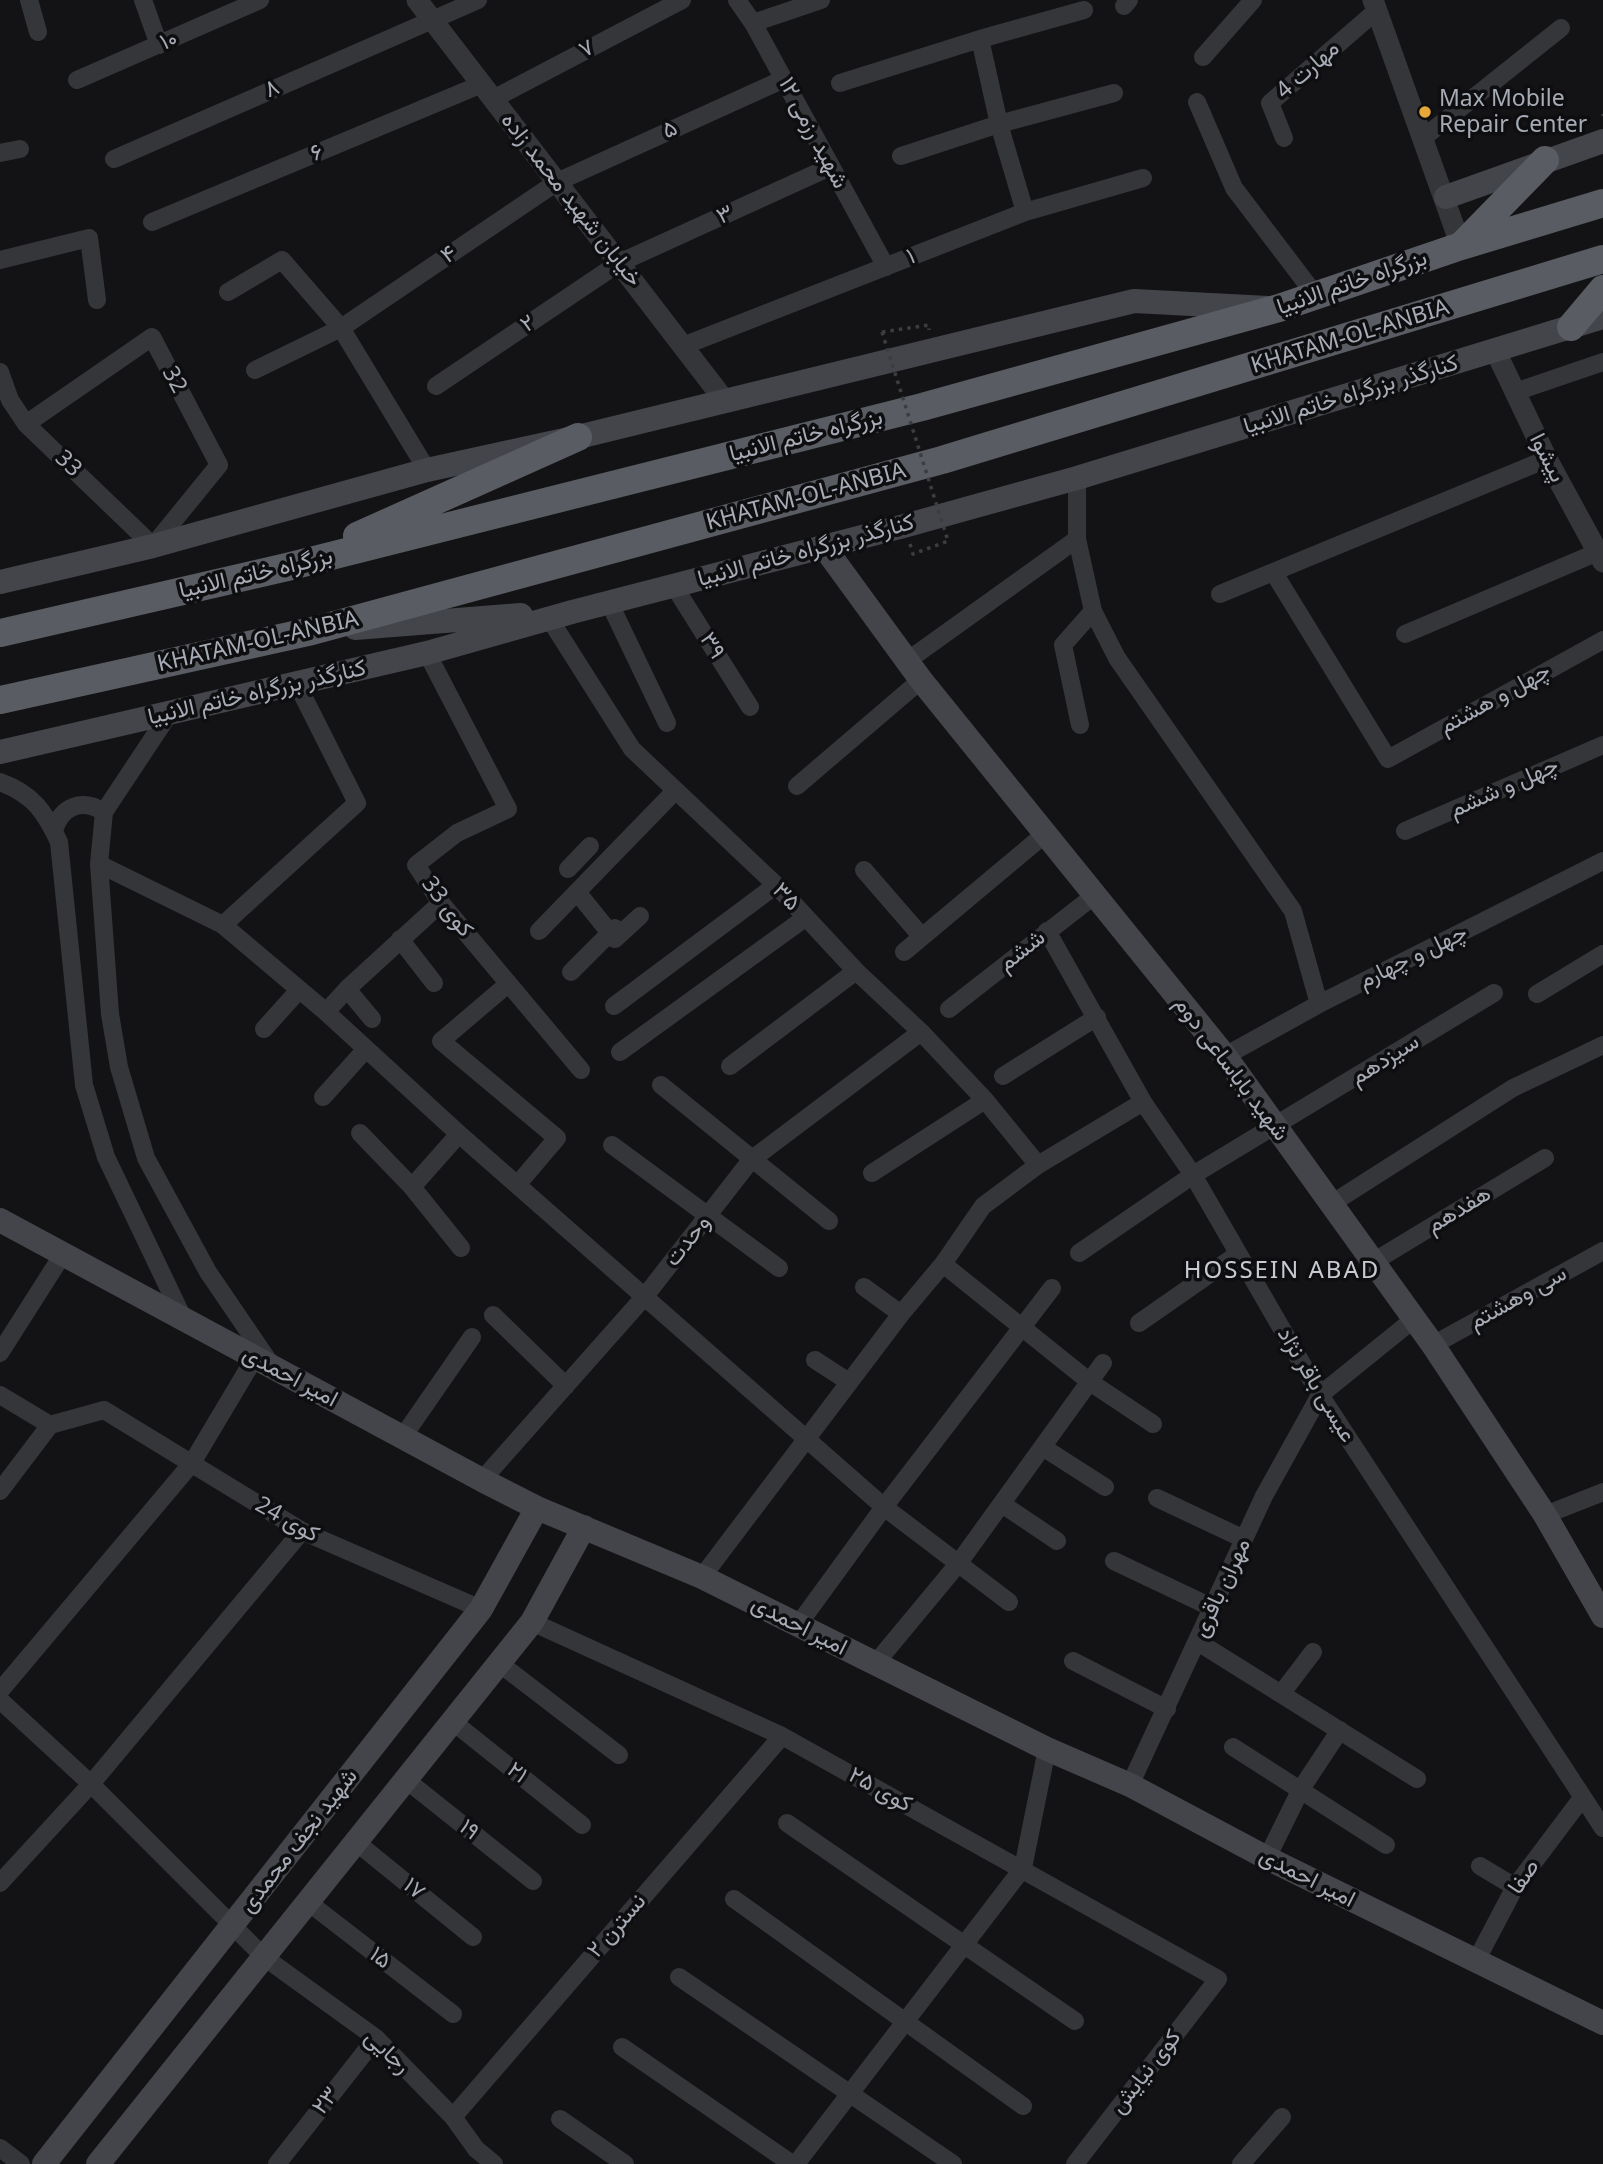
<!DOCTYPE html>
<meta charset="utf-8">
<style>
body{margin:0}
canvas{display:block;background:#131315}
</style>
<canvas width="1603" height="2164"></canvas>
<script>
const g = document.querySelector('canvas').getContext('2d');
g.lineJoin = 'round';
function trace(path, color, width, dash) { g.strokeStyle = color; g.lineWidth = width; g.lineCap = dash ? 'butt' : 'round'; g.setLineDash(dash || []); g.stroke(path); }
function drawText(font, color, halo, rows, align = 'center') {
  g.font = font + ' "Noto Sans",Vazirmatn,sans-serif'; g.lineWidth = 7; g.setLineDash([]); g.textBaseline = 'middle'; g.strokeStyle = halo; g.fillStyle = color; for (const [text, x, y, turn = 0] of rows) {
    g.save(); g.translate(x, y); g.rotate((+turn || 0) * Math.PI / 180); g.textAlign = isNaN(turn) ? turn : align; if (halo) g.strokeText(text, 0, 0); g.fillText(text, 0, 0); g.restore();
  }
}
trace(new Path2D(`
 M1603,114V116
 M882,332L929,325V330
 M910,544L913,554L948,541`), '#3b3d41', 3.5, [3.5, 5]);
trace(new Path2D(`
 M29,0L38,32
 M143,0L159,45
 M737,0L753,23L886,267
 M1124,6L1129,0
 M753,23L821,0
 M980,39L999,124L1025,212
 M1203,57L1253,0
 M77,80L260,0
 M840,83L980,39L1084,10
 M493,99L682,0
 M1197,102L1234,188L1316,296
 M1284,138L1270,103L1375,12
 M1423,138L1561,28
 M0,153L20,149
 M901,156L999,124L1114,93
 M114,159L478,0
 M152,222L482,84
 M0,260L89,238L97,300
 M228,292L282,260L341,328L427,470
 M683,346L1025,212L1143,178
 M255,370L341,328L557,182L784,79
 M0,372L10,400L26,424L153,546L219,465L152,337L26,424
 M436,386L619,263L830,167
 M1515,392L1603,362
 M1077,478V539L1093,611L1117,658L1293,911L1319,1004
 M1274,573L1388,759L1603,640
 M674,586L750,707
 M1220,594L1547,459
 M609,602L667,723
 M549,618L632,749L776,885L856,971L921,1032L985,1100L1038,1165
 M1405,634L1598,552
 M427,653L508,809L457,833L416,865L441,903L581,1070
 M907,661L1077,539
 M169,714L104,812L99,864L110,1014L119,1067L146,1158L208,1272L270,1363
 M1080,725L1063,645L1093,611
 M0,782C33,794 45,812 59,842L84,1085L106,1157L182,1316
 M797,786L921,680
 M54,831C61,806 82,798 104,812
 M1405,831L1603,745
 M99,864L223,925L326,1012L459,1134L884,1507L1009,1602
 M568,869L590,846
 M864,870L922,937
 M577,892L615,939L640,916
 M223,925L357,803L297,684
 M539,931L675,791
 M1047,931L1143,1102L1193,1175L1320,1395L1603,1828
 M400,939L434,983
 M904,952L1045,834
 M571,972L615,928
 M508,984L441,1041L557,1138L517,1185
 M347,989L372,1019
 M1537,994L1603,954
 M614,1006L776,885
 M949,1009L1095,895
 M326,1012L347,989L441,903
 M264,1029L299,990
 M620,1052L805,918
 M1225,1056L1319,1004L1603,861
 M730,1066L856,971
 M1003,1076L1097,1017
 M661,1085L829,1221
 M323,1097L366,1049
 M360,1133L412,1187L461,1248
 M612,1145L779,1268
 M872,1173L985,1100
 M412,1187L459,1134
 M1331,1204L1513,1088L1603,1045
 M1079,1253L1193,1175L1494,993
 M1373,1262L1545,1158
 M943,1264L1090,1382L1153,1424
 M864,1287L901,1314
 M493,1315L566,1386
 M1139,1323L1238,1254
 M1433,1345L1603,1251
 M0,1353L63,1254
 M815,1360L849,1382
 M0,1395L50,1425L104,1410L302,1531L481,1609
 M402,1438L472,1337
 M1044,1448L1105,1487
 M482,1480L646,1295L751,1160L921,1032
 M0,1491L50,1425
 M1157,1498L1244,1539
 M1002,1504L1057,1541
 M1545,1515L1603,1492
 M1114,1561L1213,1608
 M702,1577L901,1314L943,1264L983,1206L1038,1165L1143,1102
 M532,1622L782,1736L1218,1979L1075,2164
 M798,1625L884,1507L1052,1288
 M1198,1642L1417,1779
 M1073,1661L1167,1709
 M499,1663L619,1755
 M875,1664L958,1564L1103,1363
 M0,1691L192,1463L254,1359
 M1281,1694L1313,1652
 M0,1700L91,1784L264,1957L376,2038L453,2117L476,2149L494,2164
 M452,1721L582,1825
 M1233,1747L1386,1845
 M405,1779L533,1881
 M1130,1785L1264,1496L1320,1395L1414,1319
 M787,1823L1075,2021
 M356,1842L473,1937
 M1267,1858L1301,1789L1340,1730
 M1480,1866L1515,1887
 M0,1883L91,1784L302,1531
 M734,1899L1023,2106
 M308,1902L453,2014
 M1476,1961L1515,1887L1582,1798
 M679,1977L953,2164
 M622,2047L792,2164
 M453,2117L782,1736
 M560,2119L625,2164
 M0,2148L21,2164
 M277,2164L376,2038
 M796,2164L1023,1868L1047,1749
 M1241,2164L1282,2117`), '#35363a', 18);
trace(new Path2D(`
 M417,0L725,401
 M1373,0L1461,246
 M1496,352L1547,459L1603,562`), '#35363a', 21);
trace(new Path2D(`
 M1446,197L1603,141
 M824,547L921,680L1225,1056L1433,1345L1545,1515L1603,1616
 M0,582L153,546L427,470L578,437L1134,301L1268,308
 M355,628L521,615
 M0,752L427,653L572,612L904,526L1077,478L1603,317
 M0,1220L482,1480L537,1508L702,1577L1047,1749L1130,1785L1267,1858L1603,2023
 M44,2164L481,1609L537,1508
 M98,2164L532,1622L584,1527`), '#43454a', 24);
trace(new Path2D(`
 M1464,243L1545,160
 M1571,327L1603,289
 M357,536L578,437
 M0,633L287,567L922,407L1279,308L1461,246L1603,203
 M0,700L312,631L942,460L1603,259`), '#595c62', 28);
trace(new Path2D(`
 M882,332L948,541`), '#3b3d41', 3.5, [3.5, 5]);
for (const [x, y, r, color] of [
 [1425,112,7,"#e7a83a"]
]) { const dot = new Path2D(); dot.arc(x, y, r, 0, 2 * Math.PI); g.fillStyle = color; g.fill(dot); trace(dot, '#0e0e10', 2.5); }
drawText('23px', '#a6abb5', '#0e0e10', [
 ["۱۰",169,41,-23],
 ["۷",587,49,-28],
 ["مهارت 4",1308,70,-41],
 ["۸",272,89,-24],
 ["۵",670,130,-24],
 ["شهید رزمی ۱۲",813,133,62],
 ["۶",317,153,-23],
 ["خیابان شهید محمد زاده",571,200,52],
 ["۳",725,215,-25],
 ["۴",449,255,-34],
 ["۱",911,257,-21],
 ["بزرگراه خاتم الانبیا",1352,283,-19],
 ["۲",528,324,-34],
 ["KHATAM-OL-ANBIA",1350,337,-17],
 ["32",174,380,62],
 ["کنارگذر بزرگراه خاتم الانبیا",1351,395,-17],
 ["بزرگراه خاتم الانبیا",806,436,-14],
 ["پیشوا",1547,458,63],
 ["33",68,464,44],
 ["KHATAM-OL-ANBIA",806,497,-15],
 ["کنارگذر بزرگراه خاتم الانبیا",806,551,-15],
 ["بزرگراه خاتم الانبیا",256,574,-13],
 ["KHATAM-OL-ANBIA",258,642,-13],
 ["۳۹",712,646,58],
 ["کنارگذر بزرگراه خاتم الانبیا",257,693,-13],
 ["چهل و هشتم",1495,699,-29],
 ["چهل و ششم",1504,788,-24],
 ["۳۵",786,897,47],
 ["کوی 33",447,907,53],
 ["ششم",1022,951,-38],
 ["چهل و چهارم",1413,957,-26],
 ["سیزدهم",1385,1060,-32],
 ["شهید باباساعی دوم",1231,1069,53],
 ["هفدهم",1459,1210,-31],
 ["وحدت",688,1241,-52],
 ["سی وهشتم",1518,1298,-29],
 ["امیر احمدی",290,1377,28],
 ["عیسی باقر نژاد",1316,1385,59],
 ["کوی 24",287,1520,29],
 ["مهران باقری",1222,1588,-65],
 ["امیر احمدی",799,1626,27],
 ["۲۱",517,1773,39],
 ["کوی ۲۵",880,1790,29],
 ["۱۹",469,1830,38],
 ["شهید نجف محمدی",299,1841,-52],
 ["صفا",1524,1877,-56],
 ["امیر احمدی",1307,1878,27],
 ["۱۷",414,1889,39],
 ["نسترن ۲",617,1926,-49],
 ["۱۵",380,1958,37],
 ["رجایی",387,2052,43],
 ["کوی نیایش",1146,2072,-52],
 ["۲۳",326,2101,-52]
]);
drawText('23px', '#a6abb5', '#0e0e10', [
 ["Max Mobile",1439,99],
 ["Repair Center",1439,125]
], 'left');
g.letterSpacing = '2px';
drawText('24px', '#c7cad1', '#0e0e10', [
 ["HOSSEIN ABAD",1282,1271]
]);
g.letterSpacing = '0px';
</script>
